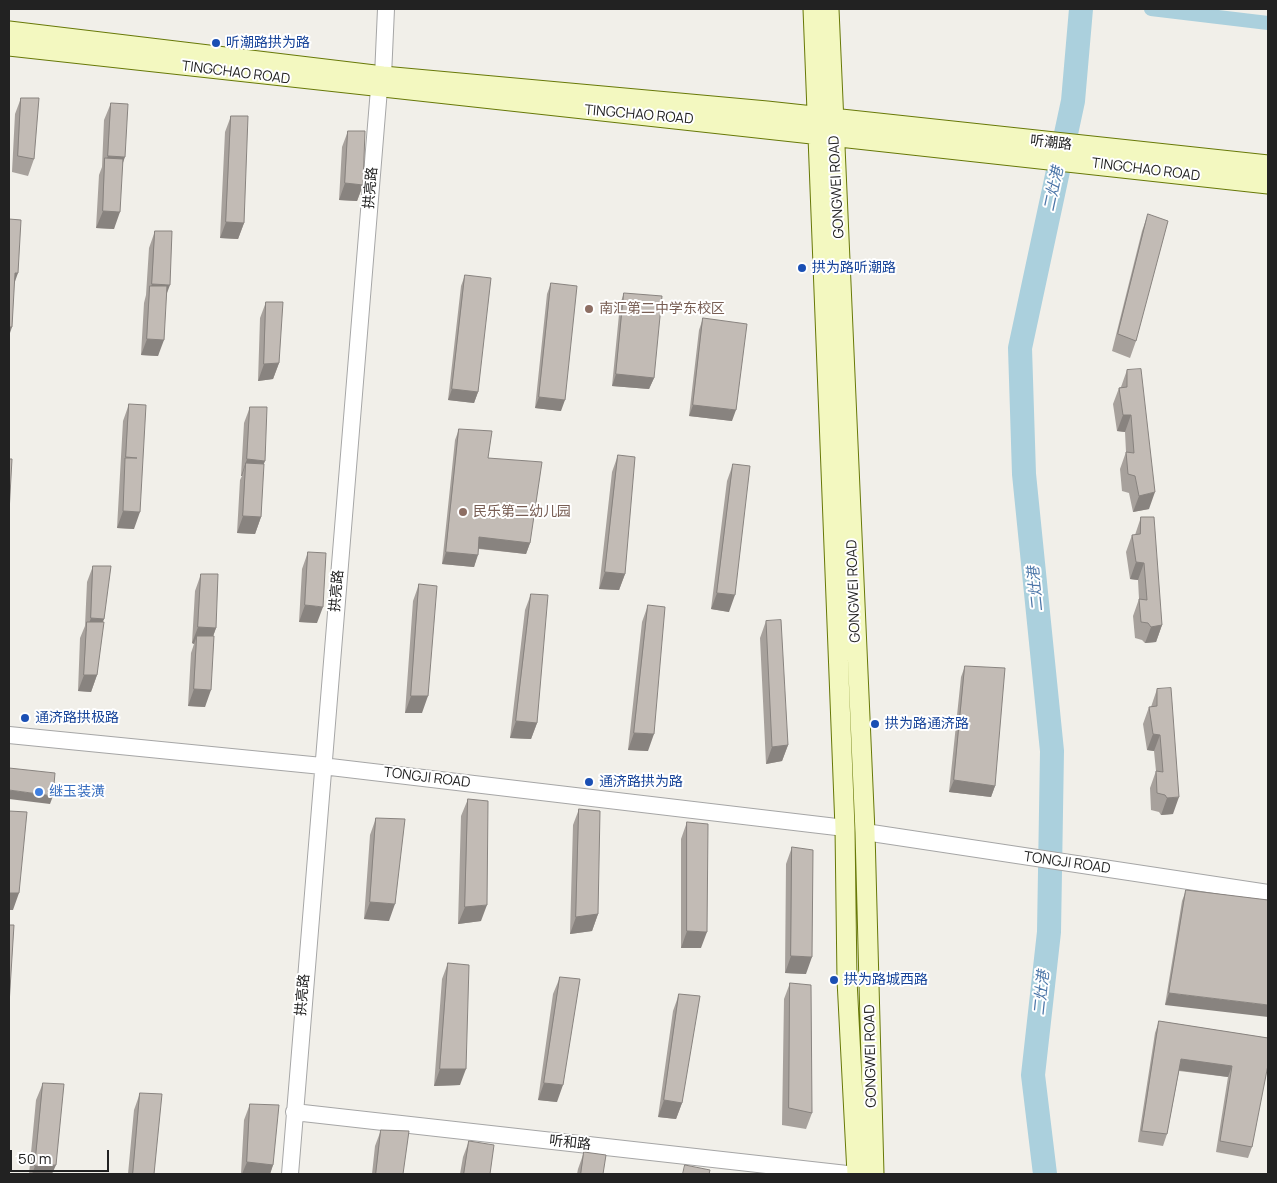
<!DOCTYPE html>
<meta charset="utf-8">
<style>
body{margin:0}
#map{position:relative;width:1277px;height:1183px;overflow:hidden;background:#f1efe9;font-family:Manrope,sans-serif}
canvas{display:block}
.frame{position:absolute;inset:0;border:10px solid #222;pointer-events:none}
.scale{position:absolute;left:10px;top:1150px;width:99px;height:22px;box-sizing:border-box;border:2px solid #222;border-top:0;padding-left:6px;font-size:15px;line-height:18px;white-space:nowrap;color:#222;-webkit-text-stroke:4px #fff;paint-order:stroke}
</style>
<div id="map">
<canvas width="1277" height="1183"></canvas>
<div class="frame"></div>
<div class="scale">50 m</div>
</div>
<script>
const g = document.querySelector('canvas').getContext('2d');
g.lineJoin = 'round';
function trace(path, color, width, dash) { g.strokeStyle = color; g.lineWidth = width; g.lineCap = dash ? 'butt' : 'round'; g.setLineDash(dash || []); g.stroke(path); }
function fillPath(path, color) { g.fillStyle = color; g.fill(path, 'evenodd'); }
function drawText(font, color, halo, rows, align = 'center') {
  g.font = font + ' Manrope,"Noto Sans SC",sans-serif'; g.lineWidth = 4; g.setLineDash([]); g.textBaseline = 'middle'; g.strokeStyle = halo; g.fillStyle = color; for (const [text, x, y, turn = 0] of rows) {
    g.save(); g.translate(x, y); g.rotate((+turn || 0) * Math.PI / 180); g.textAlign = isNaN(turn) ? turn : align; if (halo) g.strokeText(text, 0, 0); g.fillText(text, 0, 0); g.restore();
  }
}
trace(new Path2D(`
 M1151,9L1268,23`), '#abd0dd', 14);
trace(new Path2D(`
 M1045,1174L1033,1075L1049,932L1052,751L1024,474L1020,348L1073,101L1081,9`), '#abd0dd', 24);
const tertiary = new Path2D(`
 M9,735L322,766L845,828
 M865,832L1268,893
 M294,1112L847,1174
 M290,1174L379,89L383,76L386,9`);
const secondary = new Path2D(`
 M813,9L845,828L847,980L857,1174
 M829,9L865,832L874,1174
 M9,31L383,76L767,111L1268,165
 M9,46C428,95 849,135 1268,184`);
trace(tertiary, '#a6a6a6', 18);
trace(secondary, '#687908', 21);
trace(tertiary, '#fff', 16);
trace(secondary, '#f3f8c0', 19);
fillPath(new Path2D(`
 M21,98L34,159L28,176L12,172L15,114Z
 M111,103L122,165L114,229L96,228L99,175L102,167L104,120Z
 M231,116L244,223L238,239L220,238L225,132Z
 M348,131L363,185L357,201L339,200L342,147Z
 M1148,214L1136,341L1130,358L1112,351L1142,231Z
 M155,231L167,293L158,356L141,355L144,303L146,295L149,248Z
 M465,275L478,392L474,403L448,400L461,286Z
 M551,283L561,411L535,408L547,294Z
 M624,293L654,378L649,389L612,386L620,304Z
 M266,302L279,363L273,379L258,381L260,318Z
 M703,318L732,421L689,416L699,330Z
 M1127,370L1149,509L1133,512L1129,493L1122,491L1120,469L1126,452L1125,432L1117,431L1113,404L1119,388L1121,387Z
 M129,404L134,529L117,528L123,421Z
 M250,407L263,464L261,517L255,534L237,533L240,480L242,476H241L244,423Z
 M459,429L488,458L530,543L526,554L479,549L474,567L442,564L455,440Z
 M618,455L625,574L619,590L599,589L612,472Z
 M733,464L729,612L711,609L727,481Z
 M1141,517L1162,625L1156,642L1145,643L1142,640L1135,638L1133,616L1139,599L1138,580L1130,579L1126,552L1132,535H1135Z
 M308,552L317,623L299,622L302,569Z
 M93,566L104,619L102,622L97,675L91,692L78,691L80,638L85,626L87,582Z
 M201,574L216,628L213,636L205,707L188,706L191,653L194,644L192,643L195,591Z
 M419,584L422,713H405L413,601Z
 M531,594L537,723L531,739L510,738L525,610Z
 M648,605V751L628,750L642,622Z
 M766,621L788,745L782,761L766,764L760,638Z
 M965,666L995,786L991,797L949,792L961,677Z
 M1157,689L1173,814L1161,815L1159,812L1151,810L1150,788L1156,771L1154,751L1147,750L1143,724L1149,707H1151Z
 M468,799L481,921L458,924L461,816Z
 M579,809L598,914L592,931L570,934L573,825Z
 M376,818L389,921L364,919L370,835Z
 M687,822L701,948H681V839Z
 M792,847L806,974L785,973L786,864Z
 M1186,890L1268,900L1165,1005L1182,901Z
 M448,963L460,1085L434,1086L442,979Z
 M560,977L557,1102L538,1100L553,994Z
 M790,983L812,1113L806,1129L782,1125L784,999Z
 M679,994L682,1103L676,1119L658,1117L673,1011Z
 M1159,1021L1268,1038L1252,1147L1248,1158L1216,1152L1228,1077L1179,1071L1167,1134L1163,1146L1138,1142L1155,1033Z
 M43,1083L52,1174H29L36,1100Z
 M140,1093L154,1174H128L134,1110Z
 M250,1104L273,1165L270,1174H241L244,1120Z
 M381,1130L403,1174H372L375,1146Z
 M469,1141L490,1174H460L463,1157Z
 M584,1152L603,1174H577L578,1169Z`), '#a7a19c');
fillPath(new Path2D(`
 M108,156L125,157L119,174L105,163Z
 M345,183L363,185L357,201L339,200Z
 M103,211L120,212L114,229L96,228Z
 M226,222L244,223L238,239L220,238Z
 M15,273H18L12,290Z
 M152,284L170,285L164,301L149,291Z
 M9,327H12L9,336Z
 M147,339L164,340L158,356L141,355Z
 M279,363L273,379L258,381L264,364Z
 M616,374L654,378L649,389L612,386Z
 M452,389L478,392L474,403L448,400Z
 M539,397L565,400L561,411L535,408Z
 M693,405L736,410L732,421L689,416Z
 M1123,415H1131L1125,432L1117,431Z
 M247,459L265,461L259,477L246,463L242,476H241Z
 M1155,492L1149,509L1133,512L1139,496Z
 M123,511L140,512L134,529L117,528Z
 M243,516L261,517L255,534L237,533Z
 M479,537L530,543L526,554L475,548Z
 M446,552L478,555L474,567L442,564Z
 M1136,562L1144,563L1138,580L1130,579Z
 M605,572L625,574L619,590L599,589Z
 M717,593L735,595L729,612L711,609Z
 M305,605L323,607L317,623L299,622Z
 M91,618L104,619L98,635L86,631Z
 M1162,625L1156,642L1145,643L1151,627Z
 M198,627L216,628L210,645L197,636L194,644L192,643Z
 M84,675H97L91,692L78,691Z
 M194,689L211,690L205,707L188,706Z
 M411,696H428L422,713H405Z
 M516,721L537,723L531,739L510,738Z
 M634,733L654,734L648,751L628,750Z
 M1153,734L1160,735L1154,751L1147,750Z
 M788,745L782,761L766,764L772,747Z
 M954,780L995,786L991,797L949,792Z
 M9,790L53,796L50,804L9,799Z
 M1179,797L1173,814L1161,815L1167,798Z
 M9,893H19L13,910H9Z
 M370,902L395,904L389,921L364,919Z
 M487,905L481,921L458,924L465,907Z
 M598,914L592,931L570,934L576,917Z
 M687,931L707,932L701,948H681Z
 M791,956L812,957L806,974L785,973Z
 M1169,993L1268,1005V1017L1165,1005Z
 M1181,1059L1232,1066L1228,1077L1177,1070Z
 M440,1069H466L460,1085L434,1086Z
 M544,1083L563,1085L557,1102L538,1100Z
 M664,1100L682,1103L676,1119L658,1117Z
 M247,1162L273,1165L270,1174H242Z
 M56,1165L52,1174H32L35,1166Z`), '#88837f');
const building = new Path2D(`
 M21,98H39L34,159L18,156Z
 M111,103L128,104L125,157L108,156Z
 M231,116H248L244,223L226,222Z
 M348,131H365L363,185L345,183Z
 M105,158L123,159L120,212L103,211Z
 M1148,214L1168,221L1136,341L1118,334Z
 M9,219L21,220L18,273H15L12,327H9Z
 M155,231H172L170,285L152,284Z
 M465,275L491,278L478,392L452,389Z
 M551,283L577,286L565,400L539,397Z
 M150,286H167L164,340L147,339Z
 M624,293L662,296L654,378L616,374Z
 M266,302H283L279,363L264,364Z
 M703,318L747,324L736,410L693,405Z
 M1141,369L1155,492L1139,496L1135,476L1128,474L1126,452L1134,453L1131,415H1123L1119,388L1127,387V370Z
 M129,404L146,405L140,512L123,511L125,458H137L126,457Z
 M250,407H267L265,461L247,459Z
 M459,429L492,431L488,458L542,462L530,543L479,537L478,555L446,552Z
 M618,455L635,457L625,574L605,572Z
 M9,459H12L9,513Z
 M246,463L264,464L261,517L243,516Z
 M733,464L750,466L735,595L717,593Z
 M1141,517H1154L1162,625L1151,627L1148,623L1141,622L1139,599L1147,600L1144,563L1136,562L1132,535L1140,534Z
 M308,552L326,553L323,607L305,605Z
 M93,566H111L104,619L91,618Z
 M201,574H218L216,628L198,627Z
 M419,584L437,586L428,696H411Z
 M531,594L548,595L537,723L516,721Z
 M648,605L665,607L654,734L634,733Z
 M781,620L788,745L772,747L766,621Z
 M87,622H104L97,675H84Z
 M197,636H214L211,690L194,689Z
 M965,666L1005,668L995,786L954,780Z
 M1171,688L1179,797L1167,798L1165,795L1157,793L1156,771L1163,772L1160,735L1153,734L1149,707L1157,706V689Z
 M9,768L55,773L53,796L9,790Z
 M468,799L488,801L487,905L465,907Z
 M579,809L600,811L598,914L576,917Z
 M9,811L27,812L19,893H9Z
 M376,818L405,819L395,904L370,902Z
 M687,822L708,824L707,932L687,931Z
 M792,847L813,850L812,957L791,956Z
 M1186,890L1268,900V1005L1169,993Z
 M9,925H14L9,1005Z
 M448,963L469,965L466,1069H440Z
 M560,977L580,979L563,1085L544,1083Z
 M790,983L811,985L812,1113L789,1108Z
 M679,994L700,996L682,1103L664,1100Z
 M1159,1021L1268,1038V1065L1252,1147L1220,1141L1232,1066L1181,1059L1167,1134L1142,1131Z
 M43,1083L64,1084L56,1165L35,1166Z
 M140,1093L162,1094L154,1174H133Z
 M250,1104L279,1105L273,1165L247,1162Z
 M381,1130L409,1131L403,1174H376Z
 M469,1141L494,1145L490,1174H464Z
 M584,1152L606,1155L603,1174H581Z
 M685,1165L710,1170L709,1174H683Z`);
fillPath(building, '#c2bbb5');
trace(building, '#88837f', 1);
for (const [x, y, r, color] of [
 [216,43,5,"#1a4fb4"],
 [802,268,5,"#1a4fb4"],
 [589,309,5,"#8d6e63"],
 [463,512,5,"#8d6e63"],
 [25,718,5,"#1a4fb4"],
 [875,724,5,"#1a4fb4"],
 [589,782,5,"#1a4fb4"],
 [39,792,5,"#3f7fe0"],
 [834,980,5,"#1a4fb4"]
]) { const dot = new Path2D(); dot.arc(x, y, r, 0, 2 * Math.PI); g.fillStyle = color; g.fill(dot); trace(dot, '#fff', 2); }
drawText('14px', '#164399', '#fff', [
 ["听潮路拱为路",226,43],
 ["拱为路听潮路",812,268],
 ["通济路拱极路",35,718],
 ["拱为路通济路",885,724],
 ["通济路拱为路",599,782],
 ["拱为路城西路",844,980]
], 'left');
drawText('14px', '#222', '#fff', [
 ["TINGCHAO ROAD",236,73,7],
 ["TINGCHAO ROAD",639,115,5],
 ["听潮路",1051,143,6],
 ["TINGCHAO ROAD",1146,170,7],
 ["GONGWEI ROAD",837,187,-93],
 ["拱亮路",371,188,-85],
 ["拱亮路",337,591,-85],
 ["GONGWEI ROAD",854,591,-92],
 ["TONGJI ROAD",427,778,7],
 ["TONGJI ROAD",1067,863,8],
 ["拱亮路",303,995,-85],
 ["GONGWEI ROAD",871,1056,-91],
 ["听和路",570,1143,6]
]);
drawText('14px', '#785e54', '#fff', [
 ["南汇第二中学东校区",599,309],
 ["民乐第二幼儿园",473,512]
], 'left');
drawText('14px', '#366cbe', '#fff', [
 ["继玉装潢",49,792]
], 'left');
drawText('italic 15px', '#4c76a8', '#fff', [
 ["二灶港",1054,189,-78],
 ["二灶港",1036,589,-96],
 ["二灶港",1042,993,-84]
]);
</script>
